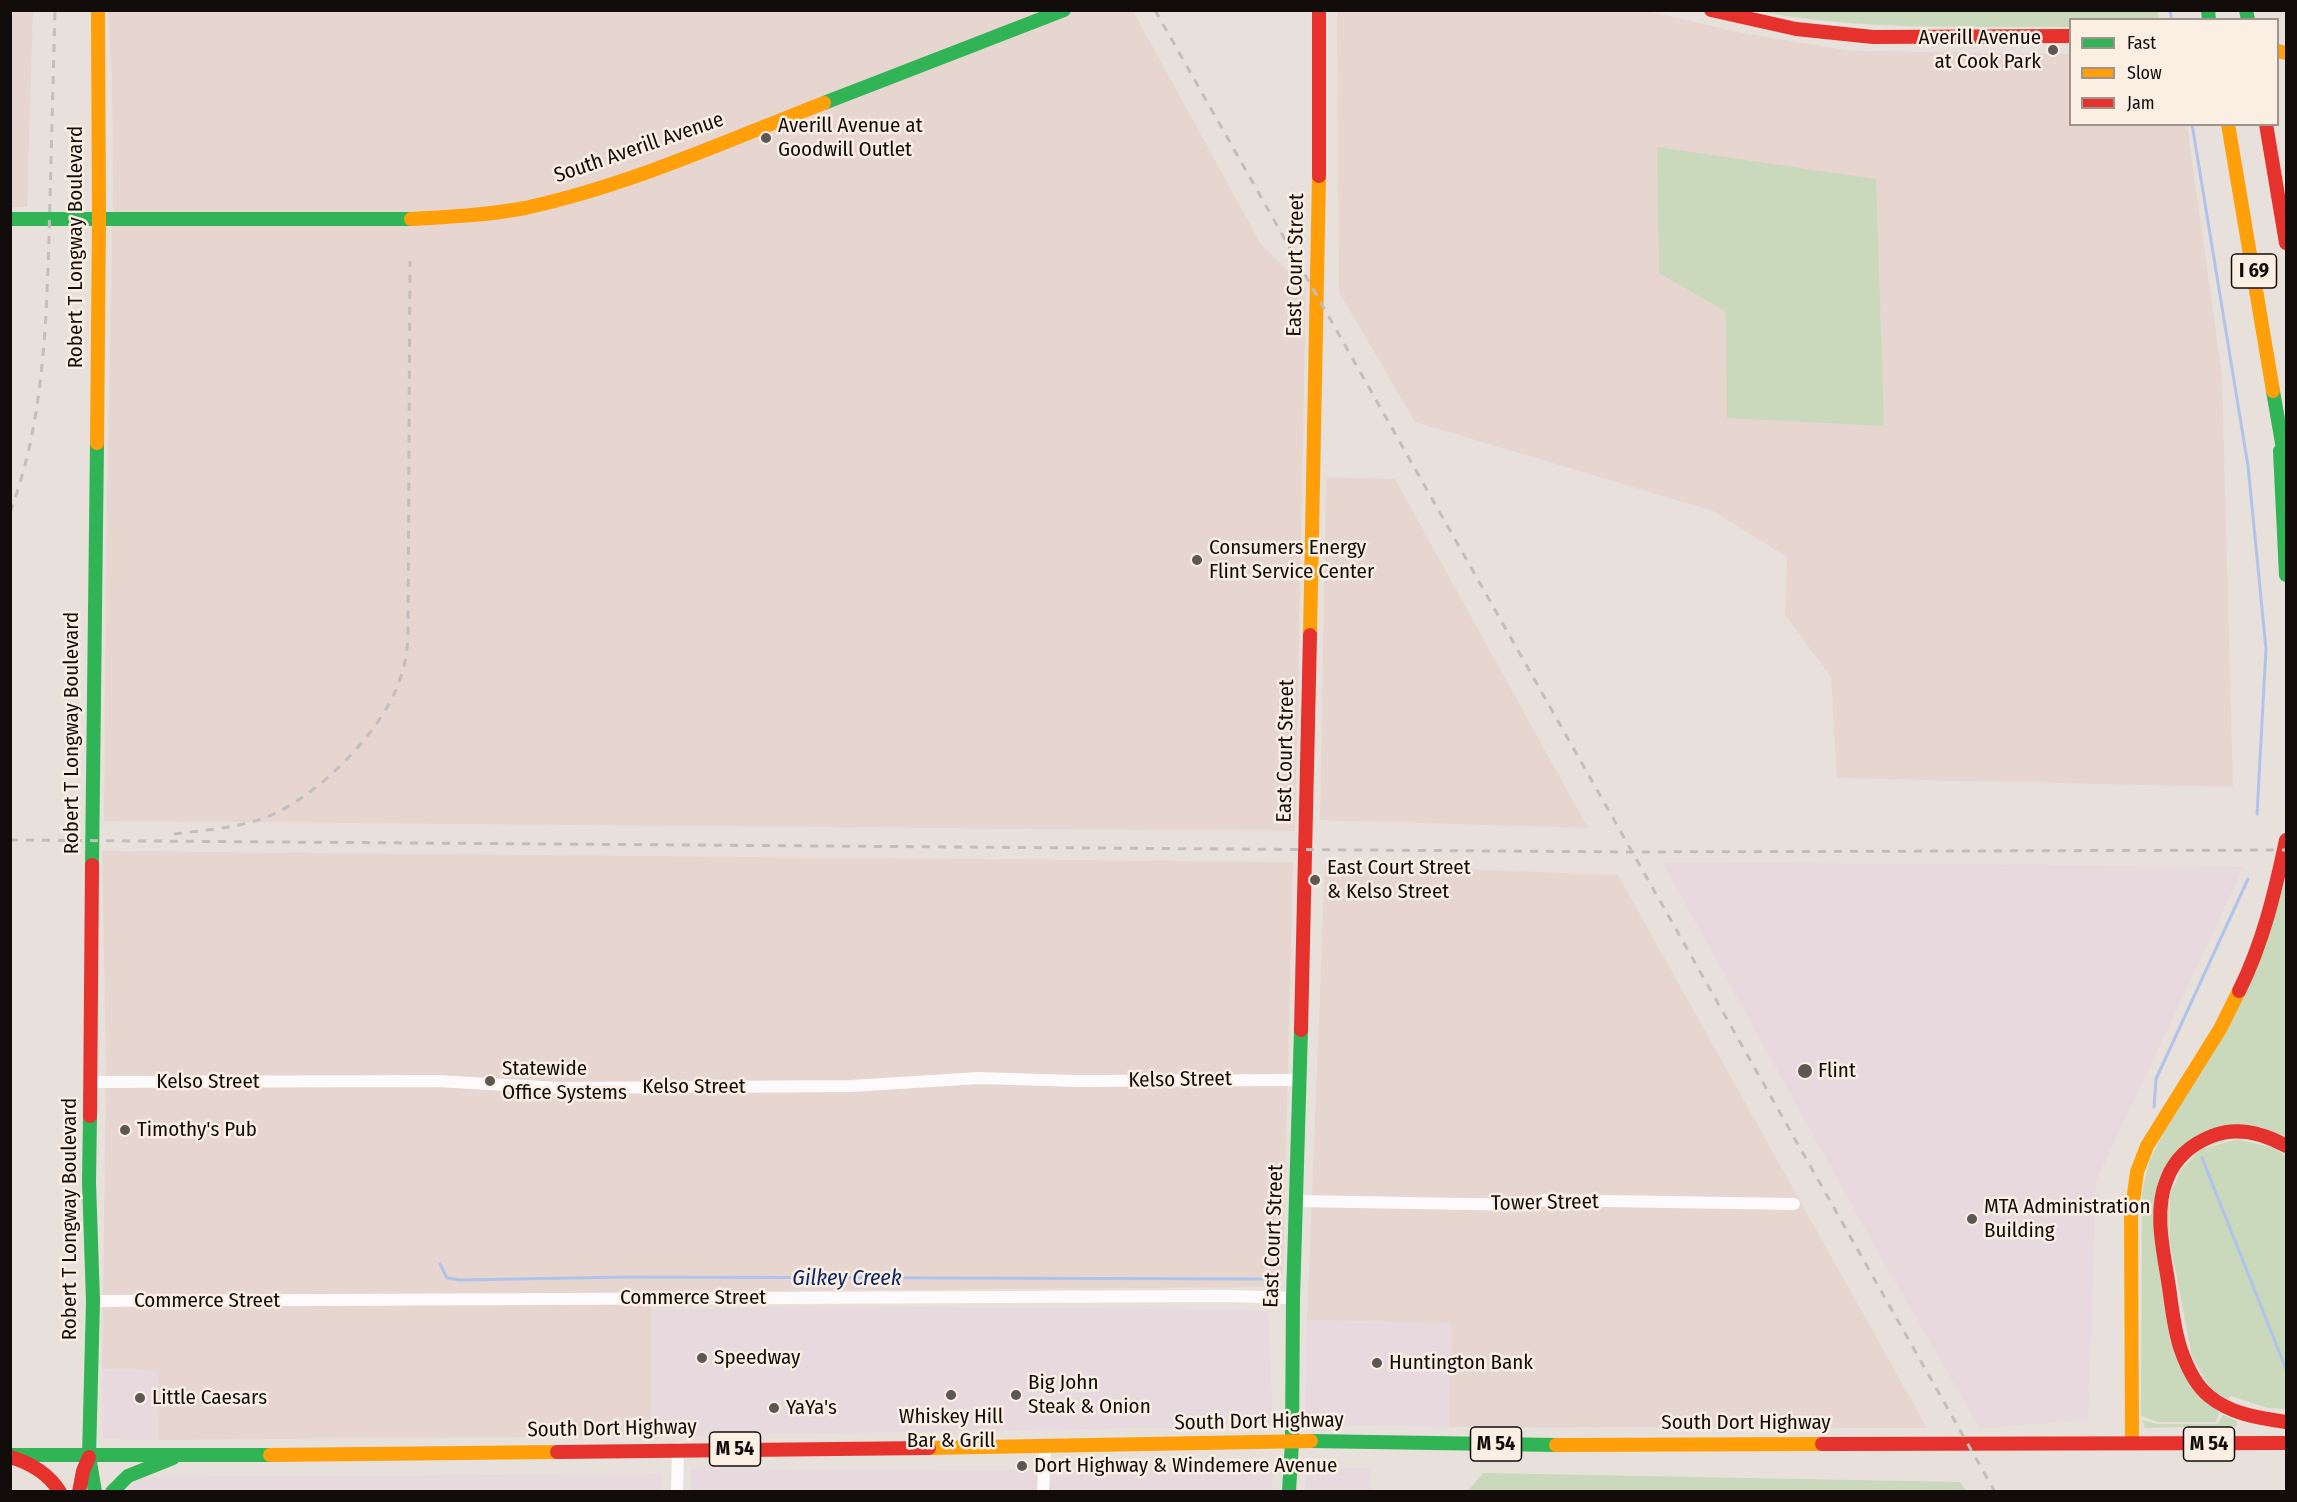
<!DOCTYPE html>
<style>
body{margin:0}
#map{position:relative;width:2297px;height:1502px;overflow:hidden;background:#e8e1db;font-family:"Fira Sans Condensed",sans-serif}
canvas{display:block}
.frame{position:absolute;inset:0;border:12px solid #120d0a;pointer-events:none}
.legend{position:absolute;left:2069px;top:18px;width:210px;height:108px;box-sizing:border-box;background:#fbeee3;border:2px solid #9e948c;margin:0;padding:8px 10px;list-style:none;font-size:18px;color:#120d0a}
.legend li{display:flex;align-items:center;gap:12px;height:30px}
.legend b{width:30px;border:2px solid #9e948c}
</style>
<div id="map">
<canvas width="2297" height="1502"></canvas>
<div class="frame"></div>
<ul class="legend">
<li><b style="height:8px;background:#30b455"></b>Fast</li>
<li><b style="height:8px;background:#ff9f0a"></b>Slow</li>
<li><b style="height:8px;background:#e5322d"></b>Jam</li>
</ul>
</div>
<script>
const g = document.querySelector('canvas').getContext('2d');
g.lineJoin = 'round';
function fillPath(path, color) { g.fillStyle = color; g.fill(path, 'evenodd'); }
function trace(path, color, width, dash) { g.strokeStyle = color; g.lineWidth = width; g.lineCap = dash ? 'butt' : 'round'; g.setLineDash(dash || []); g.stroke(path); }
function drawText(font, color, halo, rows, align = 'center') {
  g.font = font + ' "Fira Sans Condensed",sans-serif'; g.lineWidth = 5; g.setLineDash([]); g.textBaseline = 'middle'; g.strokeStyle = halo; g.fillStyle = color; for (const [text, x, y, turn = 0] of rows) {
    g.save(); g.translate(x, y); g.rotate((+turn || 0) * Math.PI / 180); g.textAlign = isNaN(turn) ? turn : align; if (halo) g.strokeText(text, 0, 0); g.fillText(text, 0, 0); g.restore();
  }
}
fillPath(new Path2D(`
 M1662,862L2244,867L2096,1181L2088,1422L2064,1421L1980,1429L1872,1242Z
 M806,1306L1268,1310L1273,1426L651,1436L650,1310Z
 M1307,1320L1451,1323L1449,1427L1305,1424Z
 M102,1369L159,1370V1440L103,1438Z
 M1371,1468L1370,1491H1305L1306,1469Z
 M691,1469L1274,1471L1273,1492H691Z
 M662,1474L661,1492H124L143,1477Z`), '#e8d9de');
fillPath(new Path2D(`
 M11,10L33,11L27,207H11Z
 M108,11H1133L1261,244L1306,289L1295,831L104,821L106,550L113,190L112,78Z
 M1337,11H1647L1743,33L1852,51L2070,54V124L2187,125L2222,375L2233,787L1837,778L1831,677L1785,615L1787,557L1713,511L1415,422L1339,292Z
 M1326,477L1395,479L1588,828L1320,820Z
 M102,851L1293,862L1283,1273L1275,1286L1264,1287L651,1292V1436L159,1440L158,1370L102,1369L106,1066Z
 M1325,864L1618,875L1927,1428L1449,1427L1451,1323L1307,1320Z`), '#e7d5d0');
fillPath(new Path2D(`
 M2158,11L2159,19L2070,20V27C1966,26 1861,31 1758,11Z
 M1657,147L1876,179L1884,426L1727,418L1726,312L1659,273Z
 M2286,882V1139L2261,1127L2169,1161L2170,1328L2219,1413L2216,1422H2158L2141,1416L2142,1193L2149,1162Z
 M2237,1139L2274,1148L2286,1156V1409L2268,1408L2230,1396L2227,1400L2210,1387L2192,1357L2170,1242V1195L2181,1170L2200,1150Z
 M2223,1415L2237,1421V1426L2145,1428L2142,1420L2158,1424H2217Z
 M1483,1473L1960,1482L1966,1491H1468Z`), '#cad9bb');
trace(new Path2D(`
 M2170,10L2171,17
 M2192,124L2248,466L2266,649L2257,814
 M2154,1107L2156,1079L2248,879
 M2202,1158L2286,1369
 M440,1264L447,1278L460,1280L625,1277L1263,1279`), '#b0c3ea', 3);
trace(new Path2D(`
 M90,1082L437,1081L559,1088L851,1086L979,1078L1077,1081L1298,1080
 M1296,1201L1526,1205L1544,1200L1794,1204
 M93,1301L1228,1296L1293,1298
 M677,1492L678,1449
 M1043,1492L1045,1447`), '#fcfafa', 12);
trace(new Path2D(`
 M2208,10L2209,20
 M2246,10L2248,20
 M824,103L1064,10
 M10,219H411
 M2273,391L2286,466
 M2280,451L2286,575
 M92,865L97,443
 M90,1116L89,1182L93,1301L89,1456L95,1492
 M1311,1441L1556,1445
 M10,1455H270
 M112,1492L128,1476L173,1458
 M1289,1492L1292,1442L1293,1298L1301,1030`), '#30b455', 14);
trace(new Path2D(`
 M2278,51L2286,53
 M2228,124L2273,391
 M411,219C449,217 488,215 525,208C628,186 726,141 824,103
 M97,443L99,220L98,10
 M1310,635L1319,176
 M2132,1443L2131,1216L2137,1172L2147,1146L2220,1029L2239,991
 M1556,1445L1822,1444
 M929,1448L1311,1441
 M270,1455L557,1452`), '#ff9f0a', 14);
trace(new Path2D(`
 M1319,10V176
 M1711,10L1796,29L1873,37L2070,36
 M2266,124L2286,243
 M2239,991C2263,943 2275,892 2286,840
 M1301,1030L1310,635
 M90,1116L92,865
 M2286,1146C2263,1133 2238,1126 2212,1136C2192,1144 2175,1158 2167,1179C2153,1212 2164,1253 2169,1287C2172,1308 2174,1330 2181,1350C2187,1367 2195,1385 2209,1396C2230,1414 2259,1418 2286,1422
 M1822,1444L2286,1443
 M557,1452L929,1448
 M10,1457C31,1463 48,1473 60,1492
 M79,1492L83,1471L89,1457`), '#e5322d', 14);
trace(new Path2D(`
 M1155,10L1995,1492
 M10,512C43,426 46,330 49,238C51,162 53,86 55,10
 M174,834C206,830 239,828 269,816C318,796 384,730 400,679C405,666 407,652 408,638L410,261
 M10,840L1633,852L2286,850`), '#c1bfbe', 3, [8, 8]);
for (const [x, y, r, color] of [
 [2053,50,6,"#5d5753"],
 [766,138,6,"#5d5753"],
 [1197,560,6,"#5d5753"],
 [1315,880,6,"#5d5753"],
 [1805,1071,8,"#5d5753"],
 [490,1081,6,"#5d5753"],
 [125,1130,6,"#5d5753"],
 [1972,1219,6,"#5d5753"],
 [702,1358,6,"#5d5753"],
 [1377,1363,6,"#5d5753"],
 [951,1395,6,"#5d5753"],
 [1016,1395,6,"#5d5753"],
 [140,1398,6,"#5d5753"],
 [774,1408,6,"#5d5753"],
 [1022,1466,6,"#5d5753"]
]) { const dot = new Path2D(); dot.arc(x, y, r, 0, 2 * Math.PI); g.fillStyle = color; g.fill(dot); trace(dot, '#fbeee3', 2); }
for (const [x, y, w] of [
 [2254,271,45],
 [1496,1444,51],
 [2209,1444,51],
 [735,1449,51]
]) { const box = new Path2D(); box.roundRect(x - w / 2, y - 17, w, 34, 4.5); g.fillStyle = '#fbeee3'; g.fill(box); trace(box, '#120d0a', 1.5); }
drawText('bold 20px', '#120d0a', null, [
 ["I 69",2254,271],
 ["M 54",1496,1444],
 ["M 54",2209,1444],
 ["M 54",735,1449]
]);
drawText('21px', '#120d0a', '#fbeee3', [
 ["Averill Avenue",2041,38,"right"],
 ["at Cook Park",2041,62,"right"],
 ["Averill Avenue at",778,126],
 ["Goodwill Outlet",778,150],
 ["Consumers Energy",1209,548],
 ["Flint Service Center",1209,572],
 ["East Court Street",1327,868],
 ["& Kelso Street",1327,892],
 ["Statewide",502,1069],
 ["Office Systems",502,1093],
 ["Flint",1818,1071],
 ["Timothy's Pub",137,1130],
 ["MTA Administration",1984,1207],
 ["Building",1984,1231],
 ["Speedway",714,1358],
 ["Huntington Bank",1389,1363],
 ["Big John",1028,1383],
 ["Steak & Onion",1028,1407],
 ["Little Caesars",152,1398],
 ["YaYa's",786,1408],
 ["Whiskey Hill",951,1417,"center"],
 ["Bar & Grill",951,1441,"center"],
 ["Dort Highway & Windemere Avenue",1034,1466]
], 'left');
drawText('21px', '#120d0a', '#fbeee3', [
 ["South Averill Avenue",639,148,-19],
 ["Robert T Longway Boulevard",76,247,-90],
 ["East Court Street",1296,265,-89],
 ["Robert T Longway Boulevard",72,733,-90],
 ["East Court Street",1286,751,-89],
 ["Kelso Street",1180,1080,-1],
 ["Kelso Street",208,1082],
 ["Kelso Street",694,1087],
 ["Tower Street",1545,1203,-1],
 ["Robert T Longway Boulevard",70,1219,-90],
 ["East Court Street",1274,1236,-88],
 ["Commerce Street",693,1298],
 ["Commerce Street",207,1301],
 ["South Dort Highway",1259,1422,-1],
 ["South Dort Highway",1746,1423],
 ["South Dort Highway",612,1429,-1]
]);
drawText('italic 22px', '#0b2768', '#fbeee3', [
 ["Gilkey Creek",847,1279]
]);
</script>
